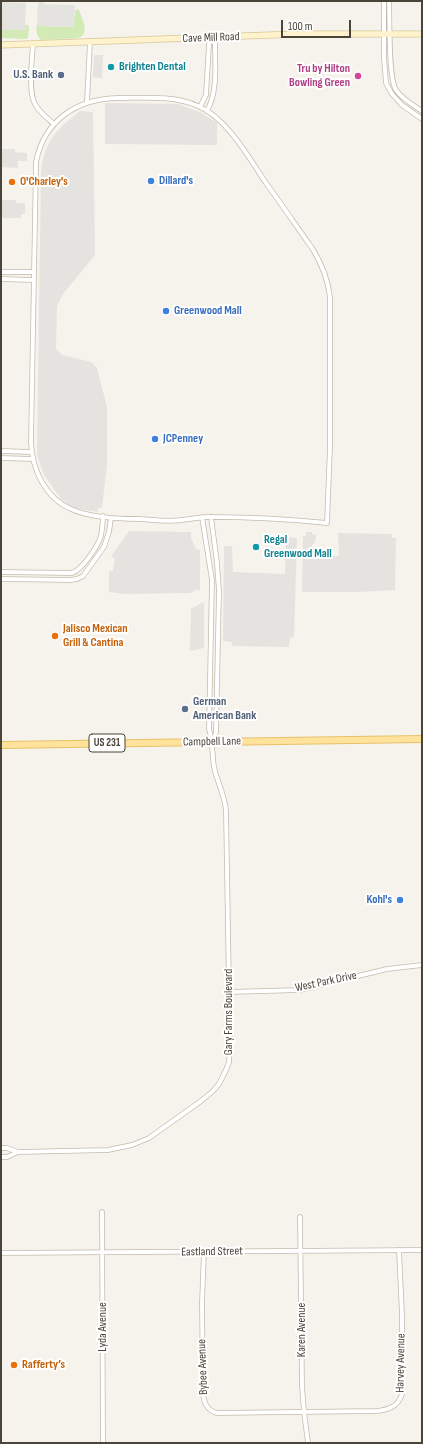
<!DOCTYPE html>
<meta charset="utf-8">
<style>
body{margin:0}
#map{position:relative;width:423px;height:1444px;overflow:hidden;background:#f6f3ec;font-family:"Sofia Sans Condensed",sans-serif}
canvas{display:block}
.frame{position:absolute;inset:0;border:2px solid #4b4439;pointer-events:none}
.scale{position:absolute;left:281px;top:20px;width:70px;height:18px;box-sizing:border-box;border:2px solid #4b4439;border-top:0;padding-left:5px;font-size:12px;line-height:14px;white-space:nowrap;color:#4b4439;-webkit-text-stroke:3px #fff;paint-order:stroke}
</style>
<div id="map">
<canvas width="423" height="1444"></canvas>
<div class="frame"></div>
<div class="scale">100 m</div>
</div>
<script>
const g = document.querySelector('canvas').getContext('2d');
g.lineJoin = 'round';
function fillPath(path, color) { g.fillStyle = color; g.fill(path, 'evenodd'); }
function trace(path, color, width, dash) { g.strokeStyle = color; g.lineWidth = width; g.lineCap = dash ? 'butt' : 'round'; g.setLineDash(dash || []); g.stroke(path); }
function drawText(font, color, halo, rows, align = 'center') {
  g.font = font + ' "Sofia Sans Condensed",sans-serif'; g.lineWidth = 4; g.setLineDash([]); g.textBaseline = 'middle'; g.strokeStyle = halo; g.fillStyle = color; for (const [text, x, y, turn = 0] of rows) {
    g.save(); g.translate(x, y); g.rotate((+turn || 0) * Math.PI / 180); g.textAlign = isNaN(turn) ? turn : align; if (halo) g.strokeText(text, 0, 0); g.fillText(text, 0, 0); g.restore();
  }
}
fillPath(new Path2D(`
 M77,9L79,10C82,20 91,33 78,38L41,40C36,36 35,27 38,22V26L73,27L75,11Z
 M25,25H28L29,28L28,38L25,39L1,38V30H25Z`), '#d2eab5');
fillPath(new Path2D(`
 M39,1H42L44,4L75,5L73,27L38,26L37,13Z
 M1,2L26,3L25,30H1Z
 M94,55H103L102,78L93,77Z
 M105,103L178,104L202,113L217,123V145L105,144Z
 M80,111L93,112L95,255L63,294L57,306L56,349L62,355L91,362L97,368L107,407V465L102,508H98V512L74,508L61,499L44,475L37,455L41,171L43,158L48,145L53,136L63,125Z
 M1,149H15V152L27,153V161H18V168L1,167Z
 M1,200H16V203H25V214H21V218H1Z
 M129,531L191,532V538L196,549L200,550V590H196L190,593L125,594L109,592V571H113L115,559L111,556Z
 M306,532H312V534L316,535L315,543L312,544V555L339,556L338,533L392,534V538H396L395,590L358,592H302L303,536H306Z
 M286,537L297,538L294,637L290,638L289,647L232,646V642L223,641L224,546H232L233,572L285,574Z
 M204,602V648L190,651L191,609Z`), '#e5e3e0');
const street = new Path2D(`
 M384,1V58L386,83L392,94L402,105L422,119
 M389,1C390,19 388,77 396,90C402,99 413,105 422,111
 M33,44C32,59 28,92 35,104C39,112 47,118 54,124
 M117,98C143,98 173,95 198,106C227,118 249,158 266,183C282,205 297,227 312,248C322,264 328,279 330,297V447L327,523C288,519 249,517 209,517C200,517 191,519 182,520C169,522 153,520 140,519C120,519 89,517 71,509C45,498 32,469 31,442L36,162C44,121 76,99 117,98Z
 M87,102L90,42
 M200,107L206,95L209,44L211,39
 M207,111C218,91 215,65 215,44L211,39
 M1,272H33
 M1,279L33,280
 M1,451L31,452
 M1,458L33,459
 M211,517L217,563L219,591L216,732L213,742
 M1,572L72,573C82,570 98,546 101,536C102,529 103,523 103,516
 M1,579L70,580L77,579L83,576L104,547L109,532L111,518
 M229,992L300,990L387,969L422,965
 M1,1148H7L18,1152L108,1150L132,1145L149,1138L201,1101L213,1091L219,1084L226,1070L229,1062L230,1046L226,811C225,795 217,782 214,767C212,754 213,742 209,729L212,580L202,517
 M1,1157H7L18,1152
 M102,1212L103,1443
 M300,1217L302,1386L304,1412L308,1443
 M204,1251L202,1303L203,1393C204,1402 206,1410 217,1413L376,1411C388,1410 398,1407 402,1394V1315L399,1250
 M1,1253L422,1250`);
const secondary = new Path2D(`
 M1,45L297,34H422`);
const primary = new Path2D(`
 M1,745L422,739`);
trace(street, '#c2bbae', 5.5);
trace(secondary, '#d6c79b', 7);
trace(primary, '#e6c16a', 8);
trace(street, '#fff', 4);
trace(secondary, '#fff3cd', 5.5);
trace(primary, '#ffe39c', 6);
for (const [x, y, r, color] of [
 [111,67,4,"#0f9aa8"],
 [61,75,4,"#5c6f8a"],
 [358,76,4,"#d1479c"],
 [151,181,4,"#3f7fe0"],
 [12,182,4,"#e8710a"],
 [166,311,4,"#3f7fe0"],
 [155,439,4,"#3f7fe0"],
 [256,547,4,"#0f9aa8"],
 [55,636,4,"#e8710a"],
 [185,709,4,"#5c6f8a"],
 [400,900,4,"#3f7fe0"],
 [14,1365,4,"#e8710a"]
]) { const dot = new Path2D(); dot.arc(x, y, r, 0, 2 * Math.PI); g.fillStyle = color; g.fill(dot); trace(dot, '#fff', 1.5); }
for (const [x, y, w] of [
 [107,743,36]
]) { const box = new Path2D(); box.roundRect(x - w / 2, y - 9, w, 18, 3); g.fillStyle = '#fff'; g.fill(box); trace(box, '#4b4439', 1); }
drawText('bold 11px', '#4b4439', null, [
 ["US 231",107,743]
]);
drawText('12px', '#4b4439', '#fff', [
 ["Cave Mill Road",211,38,-2],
 ["Campbell Lane",212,742,-1],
 ["West Park Drive",326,982,-12],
 ["Gary Farms Boulevard",229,1012,-90],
 ["Eastland Street",212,1252,-1],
 ["Lyda Avenue",103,1327,-90],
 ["Karen Avenue",302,1330,-90],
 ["Harvey Avenue",401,1363,-89],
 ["Bybee Avenue",203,1367,-92]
]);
drawText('bold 12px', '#0d838f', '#fff', [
 ["Brighten Dental",119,67],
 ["Regal",264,540],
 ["Greenwood Mall",264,554]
], 'left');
drawText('bold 12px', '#b23c85', '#fff', [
 ["Tru by Hilton",350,69],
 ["Bowling Green",350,83]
], 'right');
drawText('bold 12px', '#4e5e75', '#fff', [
 ["U.S. Bank",53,75],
 ["German",193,702,"left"],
 ["American Bank",193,716,"left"]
], 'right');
drawText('bold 12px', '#366cbe', '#fff', [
 ["Dillard's",159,181],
 ["Greenwood Mall",174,311],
 ["JCPenney",163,439],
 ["Kohl's",392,900,"right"]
], 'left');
drawText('bold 12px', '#c56008', '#fff', [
 ["O'Charley's",20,182],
 ["Jalisco Mexican",63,629],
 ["Grill & Cantina",63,643],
 ["Rafferty’s",22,1365]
], 'left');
</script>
